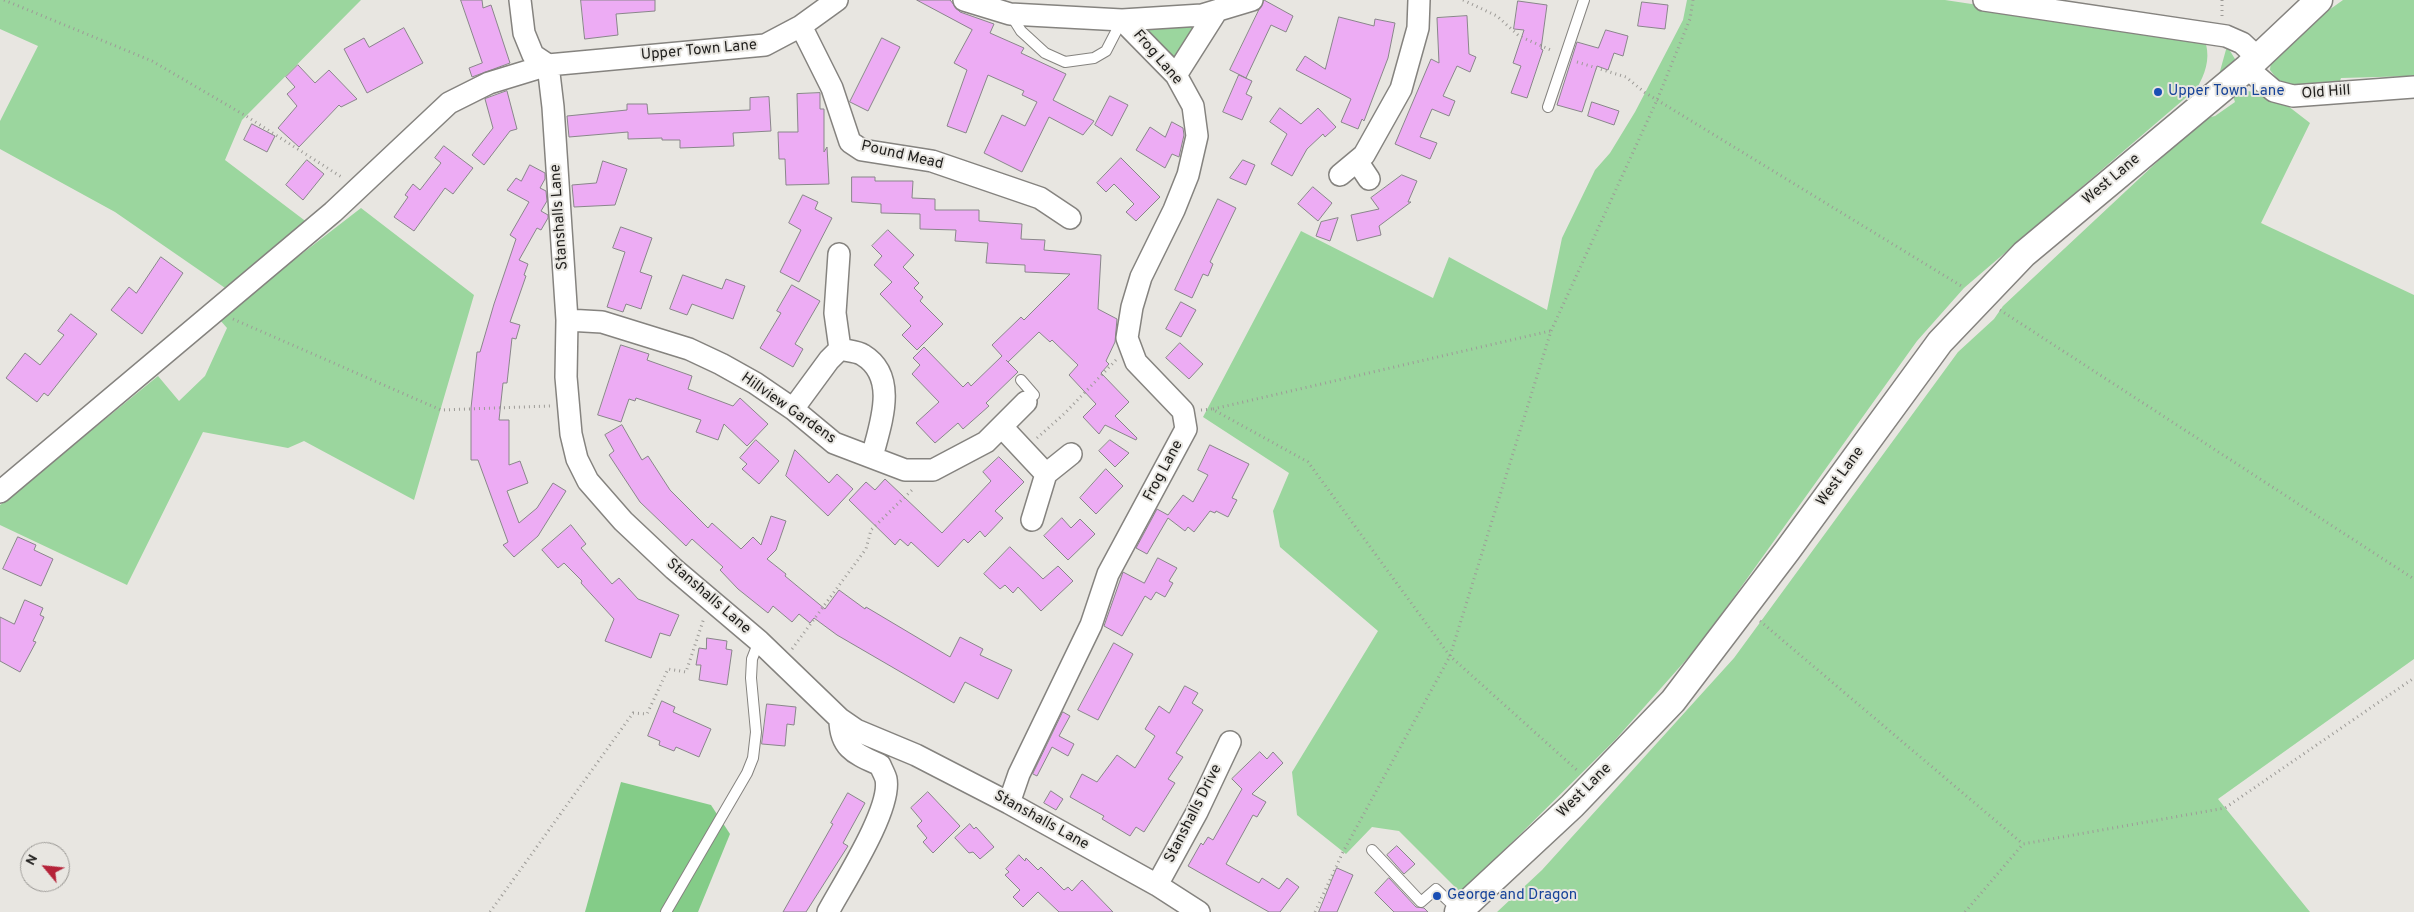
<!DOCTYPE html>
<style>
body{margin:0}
#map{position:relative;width:2414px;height:912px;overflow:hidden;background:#e8e6e1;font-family:Overpass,sans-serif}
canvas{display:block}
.north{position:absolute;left:20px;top:842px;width:50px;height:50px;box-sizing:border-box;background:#e8e6e1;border:1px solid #999793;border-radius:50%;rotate:298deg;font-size:14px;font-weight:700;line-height:20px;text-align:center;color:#22211f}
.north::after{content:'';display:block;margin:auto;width:18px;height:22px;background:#b52339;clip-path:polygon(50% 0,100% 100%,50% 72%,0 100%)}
</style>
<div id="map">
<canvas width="2414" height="912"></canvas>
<div class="north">N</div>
</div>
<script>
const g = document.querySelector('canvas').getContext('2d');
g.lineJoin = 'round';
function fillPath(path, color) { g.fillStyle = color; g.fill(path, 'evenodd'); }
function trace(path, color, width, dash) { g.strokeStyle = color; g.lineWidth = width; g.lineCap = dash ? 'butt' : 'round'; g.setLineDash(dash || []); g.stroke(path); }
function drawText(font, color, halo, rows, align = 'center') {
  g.font = font + ' Overpass,sans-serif'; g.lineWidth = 4; g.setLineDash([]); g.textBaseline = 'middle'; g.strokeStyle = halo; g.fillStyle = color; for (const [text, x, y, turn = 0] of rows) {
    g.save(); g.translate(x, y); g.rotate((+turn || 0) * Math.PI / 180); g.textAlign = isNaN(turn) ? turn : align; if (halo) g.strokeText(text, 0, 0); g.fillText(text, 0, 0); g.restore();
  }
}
fillPath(new Path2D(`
 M0,0H361L242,120L225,160L308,223L228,290L115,212L0,149V121L38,46L0,29Z
 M1687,0H1945L2144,30L2206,44C2210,60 2205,74 2197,88L1964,288L1917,341L1701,643L1615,740L1461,893L1399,831L1372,827L1346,854L1297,815L1292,772L1378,631L1280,547L1273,511L1289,473L1203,417L1301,231L1433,298L1449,257L1547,310L1562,238L1595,170L1610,153L1635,112L1683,20Z
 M2343,0H2414V76L2341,78L2339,84L2299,88L2282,85L2270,70L2271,61L2308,25Z
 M1200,23L1171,65L1138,24Z
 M2227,46L2235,59L2233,66L2217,82Z
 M2243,90L2253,92L2288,106L2310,123L2261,223L2414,295V659L2218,799L2310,912H1497L1542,870L1734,658L1958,352L1994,319L2003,306L2203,119L2215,116L2235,102L2233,96Z
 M361,208L474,295L414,500L304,441L288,448L203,432L127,585L0,525V505L158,376L179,401L205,376L227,328L220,320L255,290Z`), '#9bd69e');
fillPath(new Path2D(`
 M621,782L711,805L730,834L698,912H585Z`), '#84cc88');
const building = new Path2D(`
 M461,0H482L483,8L491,5L510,63L472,77L469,68L482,63Z
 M581,0H655V11L616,14L618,35L585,39Z
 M917,0H950L960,12L994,24L990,33L1024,48L1021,53L1066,74L1053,100L1094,121L1083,135L1049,117L1022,172L984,153L1002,115L1025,126L1037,102L1022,95L1024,91L988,75L966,133L947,126L967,70L954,63L972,30Z
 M1264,0L1293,16L1286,32L1271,25L1246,78L1230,70Z
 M1518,1L1547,5L1541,49L1543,50L1527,98L1511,93L1521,66L1513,63L1524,30L1514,29Z
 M1642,2L1668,5L1665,29L1638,26Z
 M1467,16L1469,54L1476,57L1470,72L1457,66L1443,96L1455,101L1449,116L1432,109L1420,137L1437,143L1430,159L1395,144L1431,59L1439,63L1437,18Z
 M1339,17L1374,26L1375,19L1395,23L1388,58L1364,121L1362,119L1358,129L1341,122L1351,99L1296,70L1305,56L1325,69Z
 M404,28L423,63L367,93L344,49L364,38L369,47Z
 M1606,30L1628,36L1623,56L1614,53L1608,70L1597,66L1582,112L1557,105L1577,42L1598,48Z
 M882,38L900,47L868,111L850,102Z
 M298,65L315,83L329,70L357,99L341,107L339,105L299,147L278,128L297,106L287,94L295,87L286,77Z
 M1239,75L1252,81L1246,94L1252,97L1242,120L1223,112Z
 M507,91L517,129L510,131L484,165L472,155L493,128L485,99Z
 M820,93V109H824V152L827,147L829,184L786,185L785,159H779L778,132H798L797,94Z
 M1110,96L1128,105L1112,136L1095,125Z
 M769,97L771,131L733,133L734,146L680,148V140H662V138L628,139V132L569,137L567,116L627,110V104H647L648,114L750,110V98Z
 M1592,102L1619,111L1614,125L1588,116Z
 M1280,108L1301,124L1318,108L1336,127L1325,137L1323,134L1307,149L1292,176L1271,164L1287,134L1270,122Z
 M1172,122L1183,128L1184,135L1179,157L1172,154L1165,168L1136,150L1150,127L1165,137Z
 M252,124L275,136L267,152L244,140Z
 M444,146L473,168L453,194L445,188L414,231L394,217L408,197L405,195L413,184L420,190L441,163L435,158Z
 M1121,158L1160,197L1136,221L1126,212L1134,204L1114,184L1106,192L1097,183Z
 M307,160L324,174L303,200L286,185Z
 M1243,160L1255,165L1246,185L1230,178Z
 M603,161L627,169L615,205L574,207L572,185L596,183Z
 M530,165L545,173V179L540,188L546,191L547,201L541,211L548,215V218L541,230L537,228L519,260L528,264L524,275L526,276L510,322L520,325L516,339L512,338L507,383H503L499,420H509V465L520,461L528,483L507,491L519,523L537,508L553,483L566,491L538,536L514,557L503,545L508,542L478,460H471V408L477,352H480L494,304L516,239L510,235L529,202L507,190L516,178L521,181Z
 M1402,175L1417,181L1408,202H1411L1379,226L1381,235L1357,241L1351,215L1379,209L1371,198Z
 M852,177H875V181H913L912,198L935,199V210H979V221L1022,224L1021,239L1045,240L1044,250L1101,255L1098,309L1117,319L1115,342L1106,361L1109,364L1101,373L1129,402L1115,416L1137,438L1136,440L1105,425L1099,434L1083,417L1096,404L1069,375L1078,365L1052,340L1050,342L1039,332L1008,362L1006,360L1018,372L986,403L989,406L963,429L958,423L935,443L916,423L939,402L912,374L920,365L913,358L924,347L963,387L968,382L971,386L1002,356L992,345L1021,317L1024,320L1070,274L1025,272V265L986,263L988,243L955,241L956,230L920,229V214L881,213V204L852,202Z
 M1313,187L1332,203L1318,221L1298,204Z
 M803,195L818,202L815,209L832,218L799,282L780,272L801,230L789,223Z
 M1218,199L1236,208L1210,262L1213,264L1208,276L1203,274L1192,298L1175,290Z
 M1338,218L1330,241L1316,236L1321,222Z
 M621,227L652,238L640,272L652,276L641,309L626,304L623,312L607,307L625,252L613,248Z
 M888,230L914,255L903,267L919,283L914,288L923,297L920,301L943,324L917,350L902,335L911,326L880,294L892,282L874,265L882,256L872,246Z
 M161,257L183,273L142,334L111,310L129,287L136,293Z
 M683,275L722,289L726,279L745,286L733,319L692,304L687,315L670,309Z
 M792,285L820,301L795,344L803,349L793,367L760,348L781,313L777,311Z
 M1181,302L1196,310L1181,337L1166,329Z
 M71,314L97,334L48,396L44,393L37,402L6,378L25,353L40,365L64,335L58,331Z
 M1180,343L1203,364L1189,379L1166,358Z
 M621,345L649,354L647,360L692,376L688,389L733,406L740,398L768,424L747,446L724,424L718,440L696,432L701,420L636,398L635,401L629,399L621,422L598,415Z
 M622,425L642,460L648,456L670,490L708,528L712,523L741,549L753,537L761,545L771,516L786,521L776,550L767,559L786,574L785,576L825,609L839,590L865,609L866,607L950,657L960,637L983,649L980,655L1012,670L998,699L965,682L954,703L837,635L814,618L810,623L799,614L792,622L773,606L768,613L738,589L720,570L723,567L692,539L686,546L640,502L609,455L614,451L605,435Z
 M756,440L779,461L759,484L742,469L747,464L740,458Z
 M1110,440L1129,453L1115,467L1099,451Z
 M1210,445L1249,464L1232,498L1237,500L1228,517L1216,511L1215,513L1210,511L1194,532L1188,527L1185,531L1168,518L1147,554L1136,548L1157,509L1168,515L1183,495L1193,502L1208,475L1198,470Z
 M795,450L829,483L837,474L853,489L828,516L786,476Z
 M999,457L1024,482L995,511L1003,518L985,537L980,531L968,543L964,539L938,567L911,542L908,546L900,539L895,545L849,500L866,482L875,490L885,479L942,533L991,481L983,472Z
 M1106,469L1123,486L1096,514L1080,498Z
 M1062,518L1071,528L1080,519L1095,534L1068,560L1044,536Z
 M571,525L586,544L581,548L612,584L619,578L638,599L679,615L670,636L660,633L651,658L605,641L614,619L581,583L582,581L564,563L558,568L542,550Z
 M18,537L36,545L34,550L53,559L41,586L3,569Z
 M1010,547L1043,579L1058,566L1073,581L1041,611L1018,587L1013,593L1005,585L1000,589L984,574Z
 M1158,558L1177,568L1169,581L1173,583L1165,597L1156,592L1151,600L1145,596L1122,636L1104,626L1123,572L1144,583Z
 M25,600L43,608L40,615L44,617L33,641L36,642L20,672L0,661V617L14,624Z
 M707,638L727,641L726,649L732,650L727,685L699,680L701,665H696L699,648L706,649Z
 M1114,643L1133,654L1098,720L1078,710Z
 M1185,686L1198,693L1192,703L1203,710L1176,753L1183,757L1168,779L1175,783L1144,832L1136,827L1130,836L1102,819L1104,816L1070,797L1082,774L1097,782L1117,755L1135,768L1155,736L1145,729L1159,706L1169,713Z
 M662,701L675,707L673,712L711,729L699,757L676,747L674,751L659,745L660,741L648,736Z
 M767,704L796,707L794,725L787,724L785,746L762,744Z
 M1063,712L1070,716L1059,736L1074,744L1068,756L1052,747L1037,776L1033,774Z
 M1260,752L1267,759L1273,752L1283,763L1252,794L1266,802L1257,817L1253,815L1226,864L1259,883L1262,878L1279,889L1287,878L1299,887L1280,912H1269L1188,866L1201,843L1203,845L1208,837L1213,840L1242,789L1232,779Z
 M1051,791L1063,799L1056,810L1044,803Z
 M928,792L960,826L933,853L923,842L927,838L917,826L922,821L911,808Z
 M848,793L865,803L843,843L848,846L806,912H783L833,824L831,823Z
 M970,824L974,829L976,827L994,847L980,859L973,852L969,853L955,838Z
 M1397,846L1415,864L1404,874L1387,855Z
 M1019,855L1025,861L1026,858L1038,870L1041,867L1064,890L1068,887L1072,891L1082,880L1113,912H1059L1038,892L1023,907L1013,897L1020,890L1005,875L1009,872L1006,869Z
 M1337,868L1353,875L1337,912H1319Z
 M1389,878L1416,907L1424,908L1428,912H1394L1375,893Z`);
fillPath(building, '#edacf4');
trace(building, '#89868a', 1);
const service = new Path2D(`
 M1011,15L1021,31L1045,53L1065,62L1094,58L1106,51L1122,20
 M1548,107L1584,0
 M1021,380L1034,395L1026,402
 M1372,850L1421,902L1436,889L1459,911
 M666,912L747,773L753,758L756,732L751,678L752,659L759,641`);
const minor = new Path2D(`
 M520,0L524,33L533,55L548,65
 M964,0L1010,14L1122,20L1202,15L1252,0
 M1984,0L2226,36L2242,43L2258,58
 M801,26L832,88L850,142L862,150L932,161L1040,198L1070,218
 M548,65L553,107L567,320L566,377L571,434L577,459L588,481L623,521L674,569L759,641L840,719L856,730L916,755L1009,803L1157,885L1199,912
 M2247,68L2274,91L2293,96L2414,87
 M1176,75L1216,12
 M1357,161L1369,179
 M1340,175L1364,155L1401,89L1418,28L1419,0
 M567,320L602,322L689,349L721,364L755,383L793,409L834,443L905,470H933L986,442L1026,402
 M840,349C847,351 857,351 863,355C899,377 880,425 872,457
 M793,409L829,360L840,349L835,313L839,254
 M1002,427L1046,474
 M0,492L333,212L449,103L489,83L548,65L765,45L801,26L837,0
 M1032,520L1046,474L1071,454
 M1009,803L1019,774L1091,625L1108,574L1186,429L1183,411L1136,362L1127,338L1132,307L1141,277L1174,210L1188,175L1197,136L1193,106L1176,75L1122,20
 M1157,885L1197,812L1230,742
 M828,912C843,884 892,809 886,779C885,775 882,770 880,765C856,754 840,749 840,719`);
const tertiary = new Path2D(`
 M1458,912L1572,806L1673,701L1787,551L1940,342L2024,254L2247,68L2319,0`);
trace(service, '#85837f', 12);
trace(minor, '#85837f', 24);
trace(tertiary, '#85837f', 29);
trace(new Path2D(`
 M4,0L152,61L246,116L343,178
 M1463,0L1497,16L1519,36L1553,51
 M2222,0V17
 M1577,62L1626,77L1644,92L1963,287
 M2000,310L2414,579
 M233,319L441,410L550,406
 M1213,409L1550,331
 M1201,410L1212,409L1308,462L1450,656L1578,771
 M1037,438L1065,413L1116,360
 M1760,621L2023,844
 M792,649L866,549L871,530L914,488
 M490,912L633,713L647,714L668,669L686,672L704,618
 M1315,912L1343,852L1450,656L1551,331L1657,100L1690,19L1693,0
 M1965,912L2023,844L2225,808L2414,678`), '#9d9b97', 3, [1, 4]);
trace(service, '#fff', 10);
trace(minor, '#fff', 21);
trace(tertiary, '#fff', 26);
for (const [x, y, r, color] of [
 [2158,92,5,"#1a4fb4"],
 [1437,896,5,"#1a4fb4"]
]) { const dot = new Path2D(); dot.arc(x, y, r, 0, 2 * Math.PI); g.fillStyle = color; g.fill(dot); trace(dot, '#e8e6e1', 2); }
drawText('15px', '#22211f', '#e8e6e1', [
 ["Upper Town Lane",699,51,-5],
 ["Frog Lane",1157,58,49],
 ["Old Hill",2326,93,-4],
 ["Pound Mead",902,156,13],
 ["West Lane",2112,180,-40],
 ["Stanshalls Lane",560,217,-94],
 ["Hillview Gardens",788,409,35],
 ["Frog Lane",1164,471,-62],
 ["West Lane",1841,477,-54],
 ["Stanshalls Lane",708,597,41],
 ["West Lane",1585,791,-45],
 ["Stanshalls Drive",1194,814,-63],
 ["Stanshalls Lane",1041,821,29]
]);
drawText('15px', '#164399', '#e8e6e1', [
 ["Upper Town Lane",2168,92],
 ["George and Dragon",1447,896]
], 'left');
</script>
